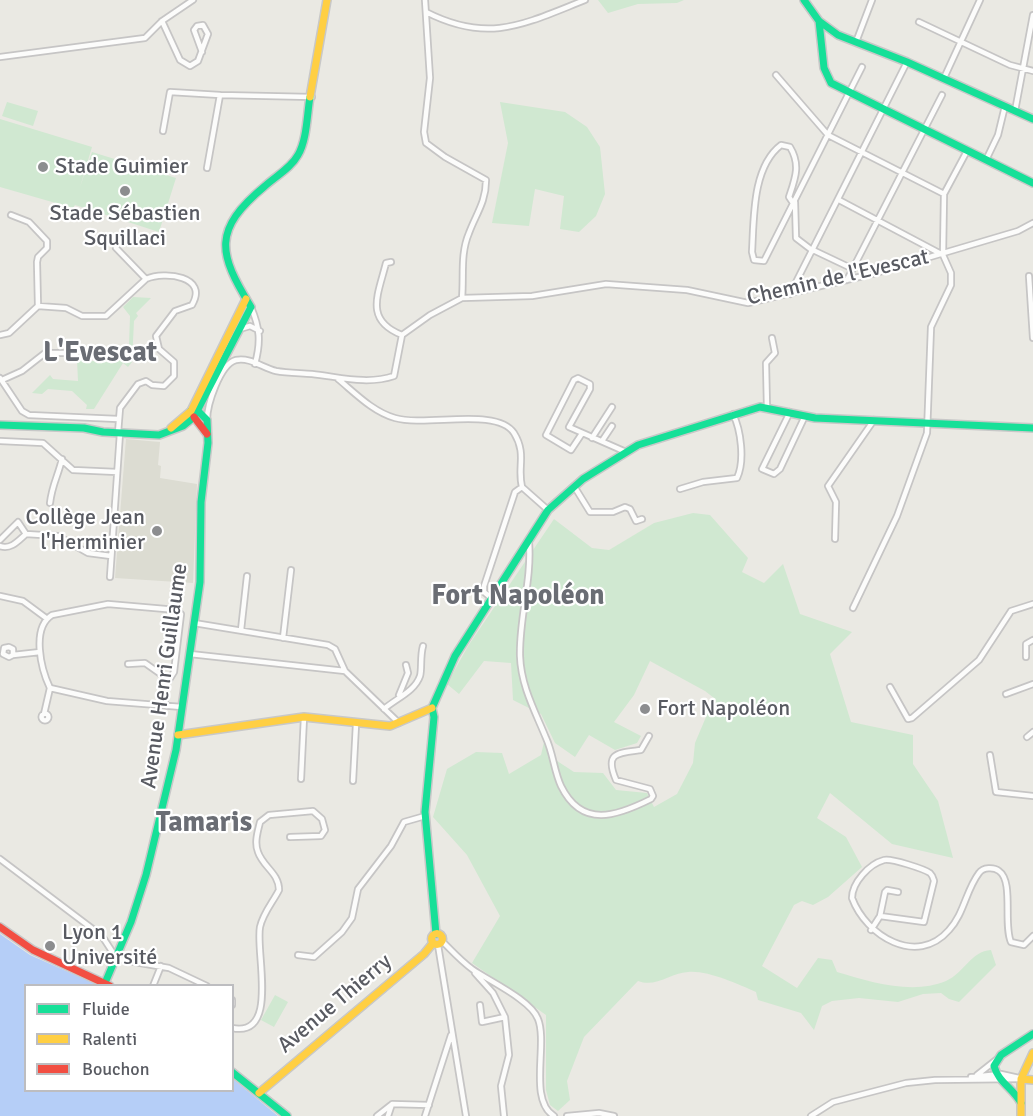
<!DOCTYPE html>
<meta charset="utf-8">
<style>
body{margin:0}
#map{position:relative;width:1033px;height:1116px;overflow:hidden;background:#eae9e3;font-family:Signika,sans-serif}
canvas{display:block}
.legend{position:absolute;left:24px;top:984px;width:210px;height:108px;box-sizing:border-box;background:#fff;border:2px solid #bdbdc0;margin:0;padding:8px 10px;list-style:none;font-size:18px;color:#595b62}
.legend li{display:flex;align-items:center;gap:12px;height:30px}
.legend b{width:30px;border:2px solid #bdbdc0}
</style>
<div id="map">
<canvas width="1033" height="1116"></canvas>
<ul class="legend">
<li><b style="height:8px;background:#16e098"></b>Fluide</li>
<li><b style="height:8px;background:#ffcf43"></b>Ralenti</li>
<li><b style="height:8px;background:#f24e42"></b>Bouchon</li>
</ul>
</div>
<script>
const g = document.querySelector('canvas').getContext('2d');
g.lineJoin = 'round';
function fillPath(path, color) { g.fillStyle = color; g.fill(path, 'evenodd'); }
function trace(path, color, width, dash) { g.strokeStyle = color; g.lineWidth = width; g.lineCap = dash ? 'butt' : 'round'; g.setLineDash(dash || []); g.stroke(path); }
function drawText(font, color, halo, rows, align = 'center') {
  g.font = font + ' Signika,sans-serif'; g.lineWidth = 4.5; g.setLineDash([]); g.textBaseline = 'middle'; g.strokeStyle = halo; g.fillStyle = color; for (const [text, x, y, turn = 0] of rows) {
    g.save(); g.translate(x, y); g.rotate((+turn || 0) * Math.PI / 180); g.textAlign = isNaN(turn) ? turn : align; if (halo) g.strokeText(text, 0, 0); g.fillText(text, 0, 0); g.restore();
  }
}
fillPath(new Path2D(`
 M126,439L160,442L158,465L161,466L160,478L197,484L193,583L115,578Z`), '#dcdcd2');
fillPath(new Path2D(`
 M598,0H684L677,3L638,4L608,13Z
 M7,102L38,111L33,126L2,116Z
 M500,102L565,112L587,127L600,147L605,194L596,216L579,232L560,229L564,196L535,189L529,226L492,223L508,143Z
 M0,119L92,147L80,187L92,152L176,178L159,232L75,205L73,208L0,187Z
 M133,297L151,298L136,313L138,316L134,321L132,362L128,367L123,363L94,409H86L87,405L72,391L48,389L42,394L32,393L50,375L53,379L78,381L77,360L106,362L107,353L112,362L129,345L130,316L123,307Z
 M693,513L710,515L748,558L742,572L764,583L783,564L800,614L852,632L830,654L851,722L913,735V764L938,801L953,858L892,844L830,793L817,818L846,837L862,867L828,897L813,905L802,901L794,905L762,966L797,988L818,958L832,960L837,972C870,982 913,995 946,981C964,973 971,951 991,950L996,965L959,1002L949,999L941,993L923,994L898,1002L859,998L832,1001L822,1006L814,1030L801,1013L758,1000L756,992C738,984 707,970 688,972C670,973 656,988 638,981L584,1037L567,1081L570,1100L558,1111L550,1105L546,1090V1015L472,963L500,916L467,855L433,817L447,769L476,752L502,753L509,774L541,755L544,742L551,757L574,772L603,773L616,790L647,793L654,807L677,794L693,763L695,743L714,698L705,691L650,661L634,695L614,722L641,736L637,743L615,750L589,735L575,757L555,743L541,714L513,700L511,663L484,661L459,694L447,684L468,646L554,519L592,548L609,550L654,523Z
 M275,995L288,1002L274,1027L261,1020Z`), '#d0e8d1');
fillPath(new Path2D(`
 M0,934L30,955L98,985L26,986V1090H232L233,1079L278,1116H0Z`), '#b5cef7');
const street = new Path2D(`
 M425,0L430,78L424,132L426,143L445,157L486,180C486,202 476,214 469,233C460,254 464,276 462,298
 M426,12C489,44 524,24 585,0
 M162,21L180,60L190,66L198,61L208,34L203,25L197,26L194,30L202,52
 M919,22L1010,65L1033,71
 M856,42L872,0
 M0,57L145,38L162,21L193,0
 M776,75L828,135L944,194
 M944,78L980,0
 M1015,111L1033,15
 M163,131L170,92L220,95
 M986,160L998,135L1005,106
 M207,168L220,95L312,97
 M839,200L943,255
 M795,202L796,238L813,251
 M793,203L789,197C795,179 801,165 790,147L781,145C752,167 754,219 752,252L754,260L764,261L862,67
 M11,215L29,222L47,241V248L38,257L37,262L38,306
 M116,248L146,279
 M813,250L853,269
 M391,262L386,263C378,295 364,320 402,335
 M1029,276L1033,338
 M847,280L942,95
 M790,294L907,62
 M251,307C260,328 261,342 255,364
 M240,329L250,326L260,331
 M0,335L9,333L38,306L66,308L82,316H106L146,279C165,271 209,276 192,305L175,311L156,336L159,349L174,362V376L164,386L152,385L146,381L138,384L120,408L118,433
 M0,378L22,411L29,415L118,419
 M338,379C355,393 373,412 395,418C427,427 497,407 514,433C527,454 517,467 522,487L548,510
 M2,380L22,371L45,353H72
 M767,408L766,363L775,353L772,338
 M790,412L762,469L774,474L780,469L805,416
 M207,420C207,405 220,364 236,360C250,357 263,368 276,371C287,373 300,373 312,374C340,377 367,385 394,376L402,335L430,315L462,298L532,296L606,284L687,290L748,303L876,273L1018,231L1033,223
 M581,435L571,450L546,435L574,380L578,378L590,384V389L569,427L626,452
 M592,438L612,407
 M0,441L43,443L73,470L117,472
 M602,441L612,426
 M574,486L590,512H613L625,507L630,509L636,521L642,519
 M680,489L703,482L737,478C745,461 741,430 733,414
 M50,503C52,485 58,476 62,459
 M26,534L58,536L88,553L111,556
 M835,539L836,502L828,486L874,420
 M0,540L18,522L26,534
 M529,542C532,580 519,618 520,656C521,686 535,711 546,738C553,753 554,771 561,786C582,829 617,816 651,799L653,796L650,789L616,780C604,752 618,753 641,750L649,736
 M0,546C11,550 19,540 26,534
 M110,577L120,433
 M0,596L23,601L46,618
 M490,597L484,592V586L515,492L522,487
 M853,608L897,516L927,433L931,327L951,285V273L943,255L944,194L967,151
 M194,623L328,645L335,649L345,671
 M241,630L247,576
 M283,638L291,570
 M190,654L345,671L399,723
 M13,655L9,657L3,654L4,648L9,647L13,649V655L40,652
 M1026,657V644L1033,640
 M128,664L145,663L169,680
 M890,687L908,719L912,718L979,660L1011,611L1033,604
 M1006,694L1033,684
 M399,695L408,673L406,665
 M165,705L164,688L174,672L181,614L177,610L108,604L52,615C31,628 41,669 50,688L107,701L182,707
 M384,709C397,698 415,691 420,676C422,670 420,656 423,646
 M41.5 717a3.5 3.5 0 1 1 7 0a3.5 3.5 0 1 1-7 0Z
 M44,714L50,688
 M1027,737L1033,732
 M990,755L996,792L1033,796
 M301,779L304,717
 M353,781L356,724
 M0,859L102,936L117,959L169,968L207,986
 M880,916L924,922L934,881C933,877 933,876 930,873C924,869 891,858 884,860C869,864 852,883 852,898C866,936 917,967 949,930C964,914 966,890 979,873C983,867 994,867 999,871C1014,881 1003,925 1011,942L1024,945L1033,936
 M871,930L880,916L885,892L887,890L898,892
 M442,941C452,951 461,961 472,969C489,981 531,1000 538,1019C548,1044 528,1100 554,1116
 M438,945L466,1116
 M298,955L314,957L342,932L352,918L358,889L391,846L404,822L425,816
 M475,973L493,993L505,1017L509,1055L501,1086L504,1116
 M153,986L161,966
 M232,1000V1005
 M480,1005L482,1022L505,1017
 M232,1028C280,1038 255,952 260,927C263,913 273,902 279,890C279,873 263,867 258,852C254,842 258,831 260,822L269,815L313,811L322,819L325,830L321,836L290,837
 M977,1075L996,1060
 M971,1077L1001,1074L1019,1078
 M377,1116L391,1105
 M388,1116L392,1104L429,1105
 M425,1116L451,1035
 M567,1116L599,1113L614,1116
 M811,1116L833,1102L906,1083L935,1080L1021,1079`);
const fast = new Path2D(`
 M804,0L819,21L838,35L907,62L1033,119
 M819,21L824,68L831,83L1033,183
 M0,425L84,428L103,432L159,435L183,426L194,417L251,307C218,253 212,230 265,186C276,176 291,168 298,155C307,140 307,114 310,97
 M432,708L455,656L548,510L583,479L638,445L760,407L815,418L1033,428
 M432,708L434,717L425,812L436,934
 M105,983L131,922L146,875L176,750L200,582L201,502L208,443L207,420L197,410L191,411
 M232,1072L287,1116
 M1021,1103C1014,1089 998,1082 994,1066L1001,1055L1033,1034`);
const slow = new Path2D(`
 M310,97L327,0
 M171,428L191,411L246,299
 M178,735L304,717L390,726L432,708
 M431.5 939a5.5 5.5 0 1 1 11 0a5.5 5.5 0 1 1-11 0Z
 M1021,1079L1033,1080
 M259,1093L424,954L433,943
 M1021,1116V1079L1033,1053`);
const jam = new Path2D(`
 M194,417L207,434
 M0,927L33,950L110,986`);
trace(street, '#c6c5c5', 8);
trace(fast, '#c8c8c8', 10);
trace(slow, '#c8c8c8', 10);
trace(jam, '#c8c8c8', 10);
trace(street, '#fcfcfb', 4.5);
trace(fast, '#16e098', 7);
trace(slow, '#ffcf43', 7);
trace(jam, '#f24e42', 7);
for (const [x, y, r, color] of [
 [43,167,6,"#8c8d8f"],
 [125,191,6,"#8c8d8f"],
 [157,531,6,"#8c8d8f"],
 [645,709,6,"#8c8d8f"],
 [50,946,6,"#8c8d8f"]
]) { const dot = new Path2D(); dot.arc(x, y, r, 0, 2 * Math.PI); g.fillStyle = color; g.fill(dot); trace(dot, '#fff', 2); }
drawText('22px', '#595b62', '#fff', [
 ["Stade Guimier",55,167],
 ["Stade Sébastien",125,214,"center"],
 ["Squillaci",125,239,"center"],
 ["Collège Jean",145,518,"right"],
 ["l'Herminier",145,543,"right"],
 ["Fort Napoléon",657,709],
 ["Lyon 1",62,933],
 ["Université",62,958]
], 'left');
drawText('22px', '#595b62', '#fff', [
 ["Chemin de l'Evescat",838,278,-13],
 ["Avenue Henri Guillaume",165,676,-82],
 ["Avenue Thierry",335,1004,-40]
]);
drawText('bold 28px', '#6a6d74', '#fff', [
 ["L'Evescat",100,354],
 ["Fort Napoléon",518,597],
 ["Tamaris",204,824]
]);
</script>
